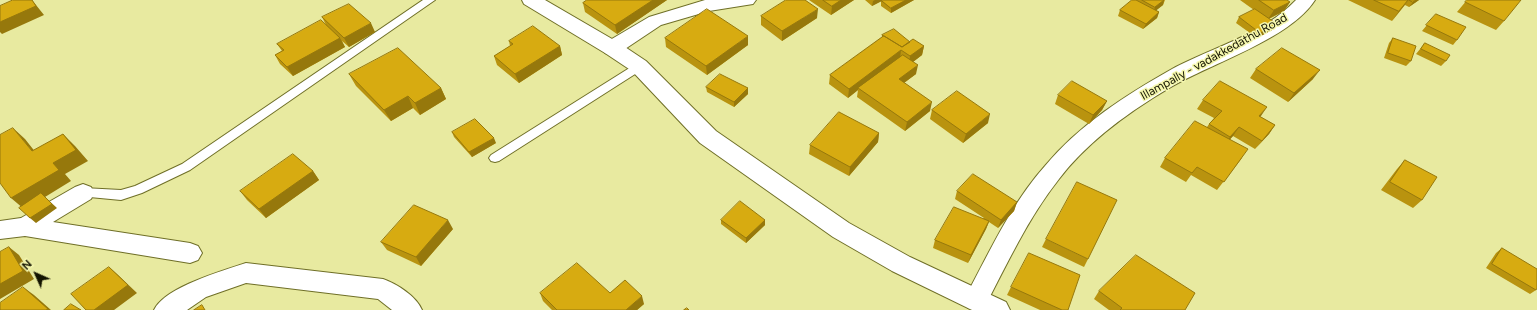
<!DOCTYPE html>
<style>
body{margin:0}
#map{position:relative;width:1537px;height:310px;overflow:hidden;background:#e8eaa0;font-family:Figtree,sans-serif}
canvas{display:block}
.north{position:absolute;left:16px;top:254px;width:40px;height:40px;-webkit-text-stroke:3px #f5f7ad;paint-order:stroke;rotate:315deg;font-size:11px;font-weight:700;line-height:16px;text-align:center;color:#141400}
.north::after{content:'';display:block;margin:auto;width:14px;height:18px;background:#141400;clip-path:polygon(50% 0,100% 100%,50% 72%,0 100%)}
</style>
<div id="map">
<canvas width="1537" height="310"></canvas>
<div class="north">N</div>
</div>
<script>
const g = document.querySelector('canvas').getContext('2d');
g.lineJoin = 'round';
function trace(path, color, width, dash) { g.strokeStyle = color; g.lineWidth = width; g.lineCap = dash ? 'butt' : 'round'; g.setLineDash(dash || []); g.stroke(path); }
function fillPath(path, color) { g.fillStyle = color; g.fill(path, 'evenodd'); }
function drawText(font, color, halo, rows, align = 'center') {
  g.font = font + ' Figtree,sans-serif'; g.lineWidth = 3; g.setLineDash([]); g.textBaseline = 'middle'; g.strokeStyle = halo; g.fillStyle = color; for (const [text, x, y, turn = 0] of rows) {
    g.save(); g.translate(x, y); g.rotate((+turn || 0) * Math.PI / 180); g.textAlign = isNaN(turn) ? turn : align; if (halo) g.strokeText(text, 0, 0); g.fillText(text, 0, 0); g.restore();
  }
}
const lane = new Path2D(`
 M423,0H435L190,170L142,193L121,200L79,196L77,193L79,190L83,188L121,190L135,186L182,164Z
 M639,62L643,63L644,66L643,69L499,161L495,162L491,161L489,158L491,155Z`);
const street = new Path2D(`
 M705,0H756L753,4L709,11L661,25L619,53L612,55L605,53L603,48L605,43L649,17Z
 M1296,0H1315C1290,39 1212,63 1171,87C1130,111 1088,141 1059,179C1028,218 1007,264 984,308L978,310L968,308L964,300L968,292C991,249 1012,203 1045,166C1079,125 1126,95 1172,69C1213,47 1263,35 1296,0Z
 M83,184L91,187L94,193L91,199L53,222L190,243L198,246L202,253L198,260L190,263L25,236L0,239V221L21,218L75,187Z
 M246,263L383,279C397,284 416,296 422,310H392L378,299L246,283L206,297L187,310H154C165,287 222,271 246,263Z`);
const secondary = new Path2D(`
 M522,0H545L619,43L646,61L716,131L849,223L910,257L1006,302L1010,310H972L892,271L833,237L700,143L632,71L605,53L524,4Z`);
trace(lane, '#6f6f27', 2);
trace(street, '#6f6f27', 2);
trace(secondary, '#6f6f27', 2);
fillPath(lane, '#fff');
fillPath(street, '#fff');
fillPath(secondary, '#fff');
fillPath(new Path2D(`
 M587,0H667L617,34L585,12L583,3Z
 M809,0H854L831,15Z
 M865,0H914L891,13L881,6V1L872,6Z
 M1132,0H1165L1163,5L1156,10L1159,12L1157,18L1143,29L1118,16L1120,10Z
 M1240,0H1287L1290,2L1284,11L1269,19L1277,24L1274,29L1257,38L1236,23L1239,17L1254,10Z
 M1348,0H1419L1409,7L1405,5L1392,21Z
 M1467,0L1504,21L1496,30L1457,12Z
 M1436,14L1457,40L1453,45L1422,31Z
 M761,16L817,18L782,41L761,25Z
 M322,17L375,32L349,47L342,41L345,47L293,76L280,64L275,55L282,51L277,44L326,25Z
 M882,35L910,42L924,46L922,55L913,62L916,74L904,83L930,111L905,131L857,97L858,90L848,98L829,84L830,75L882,37Z
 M665,38L748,45L707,75L666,47Z
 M1393,38L1411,61L1406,66L1384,58L1389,43Z
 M509,41L560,46L562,55L519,83L497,65L494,56L510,46Z
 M1425,43L1446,61L1441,66L1416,54Z
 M1256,69L1313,79L1288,102L1250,78Z
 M349,74L441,88L446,99L420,115L413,108L391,121L356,86Z
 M706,87L748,94L734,107L707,92Z
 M1058,95L1107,101L1102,110L1089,124L1055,104Z
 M1203,100L1261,117L1275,125L1269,134L1255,149L1233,136L1230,139L1242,158L1217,190L1191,175L1186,182L1160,167L1165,158L1207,127L1209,124L1214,118L1197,109Z
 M932,110L988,123L963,143L930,119Z
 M452,132L496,143L472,157L454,137Z
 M879,133L878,142L849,176L809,154L810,145Z
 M1405,160L1422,200L1413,208L1381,190L1397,169Z
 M313,171L319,180L266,218L247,200L240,191Z
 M957,191L1017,202L1014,211L998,228L989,222L986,229L968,263L933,248L935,240L984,218L955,199Z
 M721,220H765V225L746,243L721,224Z
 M453,229L421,266L387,250L381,242Z
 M1046,239L1088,259L1084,267L1042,247Z
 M1502,248L1536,290L1530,294L1486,268L1496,253Z
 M1011,287L1068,310H1040L1007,295Z
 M1099,291L1185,310H1109L1094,299Z
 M540,293H610L644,304L637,310H552L543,301Z`), '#b9930f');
fillPath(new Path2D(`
 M32,0L44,15L2,34L0,32V22Z
 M653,0H667L617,34L615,25Z
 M841,0H854L831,15L832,6Z
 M875,0H884L872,6L873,1Z
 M906,0H914L891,13V8Z
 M1164,0L1163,5L1153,13L1155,7Z
 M1409,0L1403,7L1392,21L1399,11Z
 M1416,0H1419L1409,7L1413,2Z
 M1290,2L1284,11L1268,19L1274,10Z
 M818,9L817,18L782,41V31Z
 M1159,12L1157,18L1143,29L1146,24Z
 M371,23L375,32L349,47L344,38Z
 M1277,24L1274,29L1257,38L1260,33Z
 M748,36V45L707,75L706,66Z
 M340,38L345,47L293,76L287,67Z
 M560,46L562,55L519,83L515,74Z
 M924,46L922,55L909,65L910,56Z
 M901,50L900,59L858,88V90L848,98L849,89Z
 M918,65L916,74L897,88L899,79Z
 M1320,70L1313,79L1288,102L1294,93Z
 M441,88L446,99L420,115L415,103Z
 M748,88V94L734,107V102Z
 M408,96L413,108L391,121L384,110Z
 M1107,101L1102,110L1089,124L1093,115Z
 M932,102L930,111L905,131L907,122Z
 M1267,107L1261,116L1253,125L1259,116Z
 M990,114L988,123L963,143L966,134Z
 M1275,125L1269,134L1255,149L1262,141Z
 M1239,127L1233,136L1224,146L1230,137Z
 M13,128L25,139L44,163L32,151Z
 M879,133L878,142L849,176L850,167Z
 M63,134L75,146L88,161L65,174L71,181L45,197L57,208L36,223L30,218L24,209L11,198L53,163Z
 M494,138L496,143L472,157L469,152Z
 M313,171L319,180L266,218L259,209Z
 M1017,202L1014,211L998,228L1001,220Z
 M448,220L453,229L421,266L416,257Z
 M765,220V225L746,243V238Z
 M989,221L986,229L968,263L971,255Z
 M9,247L19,255L34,279L0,299V284Z
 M109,267L118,275L137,293L114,310H94Z
 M23,287L34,295L51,310H46Z
 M642,296L644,304L637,310H626Z`), '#96780c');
const building = new Path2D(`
 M13,0H32L36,6L0,22V6Z
 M587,0H653L615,25L583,3Z
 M786,0H805L818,9L782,31L761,16Z
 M823,0H841L832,6Z
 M881,0H906L891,8Z
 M1132,0H1136L1159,12L1146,24L1120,10Z
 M1142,0H1164L1155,7Z
 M1259,0H1287L1290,2L1274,10Z
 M1374,0H1408L1399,11Z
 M1409,0H1416L1413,2Z
 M1467,0H1521L1504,21L1465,2Z
 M349,4L371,23L344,38L322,17Z
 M707,9L748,36L706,66L665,38Z
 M1255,9L1277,24L1260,33L1239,17Z
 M1436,14L1466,27L1457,40L1426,25Z
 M321,20L340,38L287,67L275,55L284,50L277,44Z
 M533,26L560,46L515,74L494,56L513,44L509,41Z
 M894,29L910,42L902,47L884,36H883L882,35Z
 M884,36L902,47L913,39L924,46L910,56L901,50L849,89L830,75Z
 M1393,38L1416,46L1411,61L1388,53Z
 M1425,43L1450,55L1446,61L1421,49Z
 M398,48L441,88L415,103L408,96L384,110L349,74Z
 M1282,48L1320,70L1294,93L1256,69Z
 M903,55L918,65L899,79L932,102L907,122L858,88Z
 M720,74L748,88L734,102L706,87Z
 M1072,81L1107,101L1093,115L1058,95Z
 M1220,81L1267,107L1259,116L1275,125L1262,141L1239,127L1230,137L1209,124L1222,111L1203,100Z
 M957,91L990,114L966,134L932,110Z
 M839,112L879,133L850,167L810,145Z
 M475,119L494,138L469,152L452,132Z
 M1195,121L1248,149L1224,182L1197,167L1192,173L1165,158Z
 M13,128L32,151L63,134L76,150L53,163L59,170L11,198L0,183V135Z
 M293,154L313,171L259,209L240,191Z
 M1405,160L1437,177L1422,200L1390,182Z
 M973,174L1017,202L1001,220L957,191Z
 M1077,182L1117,200L1088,259L1046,239Z
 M41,193L52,204L30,218L19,208Z
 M740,201L765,220L746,238L721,220Z
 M414,205L448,220L416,257L381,242Z
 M954,207L989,221L971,255L935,240Z
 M9,247L23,271L0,284V252Z
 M1502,248L1537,269V288L1536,290L1492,264Z
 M1029,253L1080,275L1068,310H1062L1011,287Z
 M1136,255L1195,293L1185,310H1120L1122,308L1099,291Z
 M577,263L610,293L625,280L642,296L626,310H557L540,293Z
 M109,267L128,285L94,310H86L71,294Z
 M23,287L48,309L46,310H0V303Z
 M71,304L81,310H64Z
 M202,305L205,310H194Z
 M687,308L689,310H684Z`);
fillPath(building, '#d7ab11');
trace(building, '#96780c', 1);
drawText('12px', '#141400', '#f5f7ad', [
 ["Illampally - vadakkedathu Road",1214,57,-29]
]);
</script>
